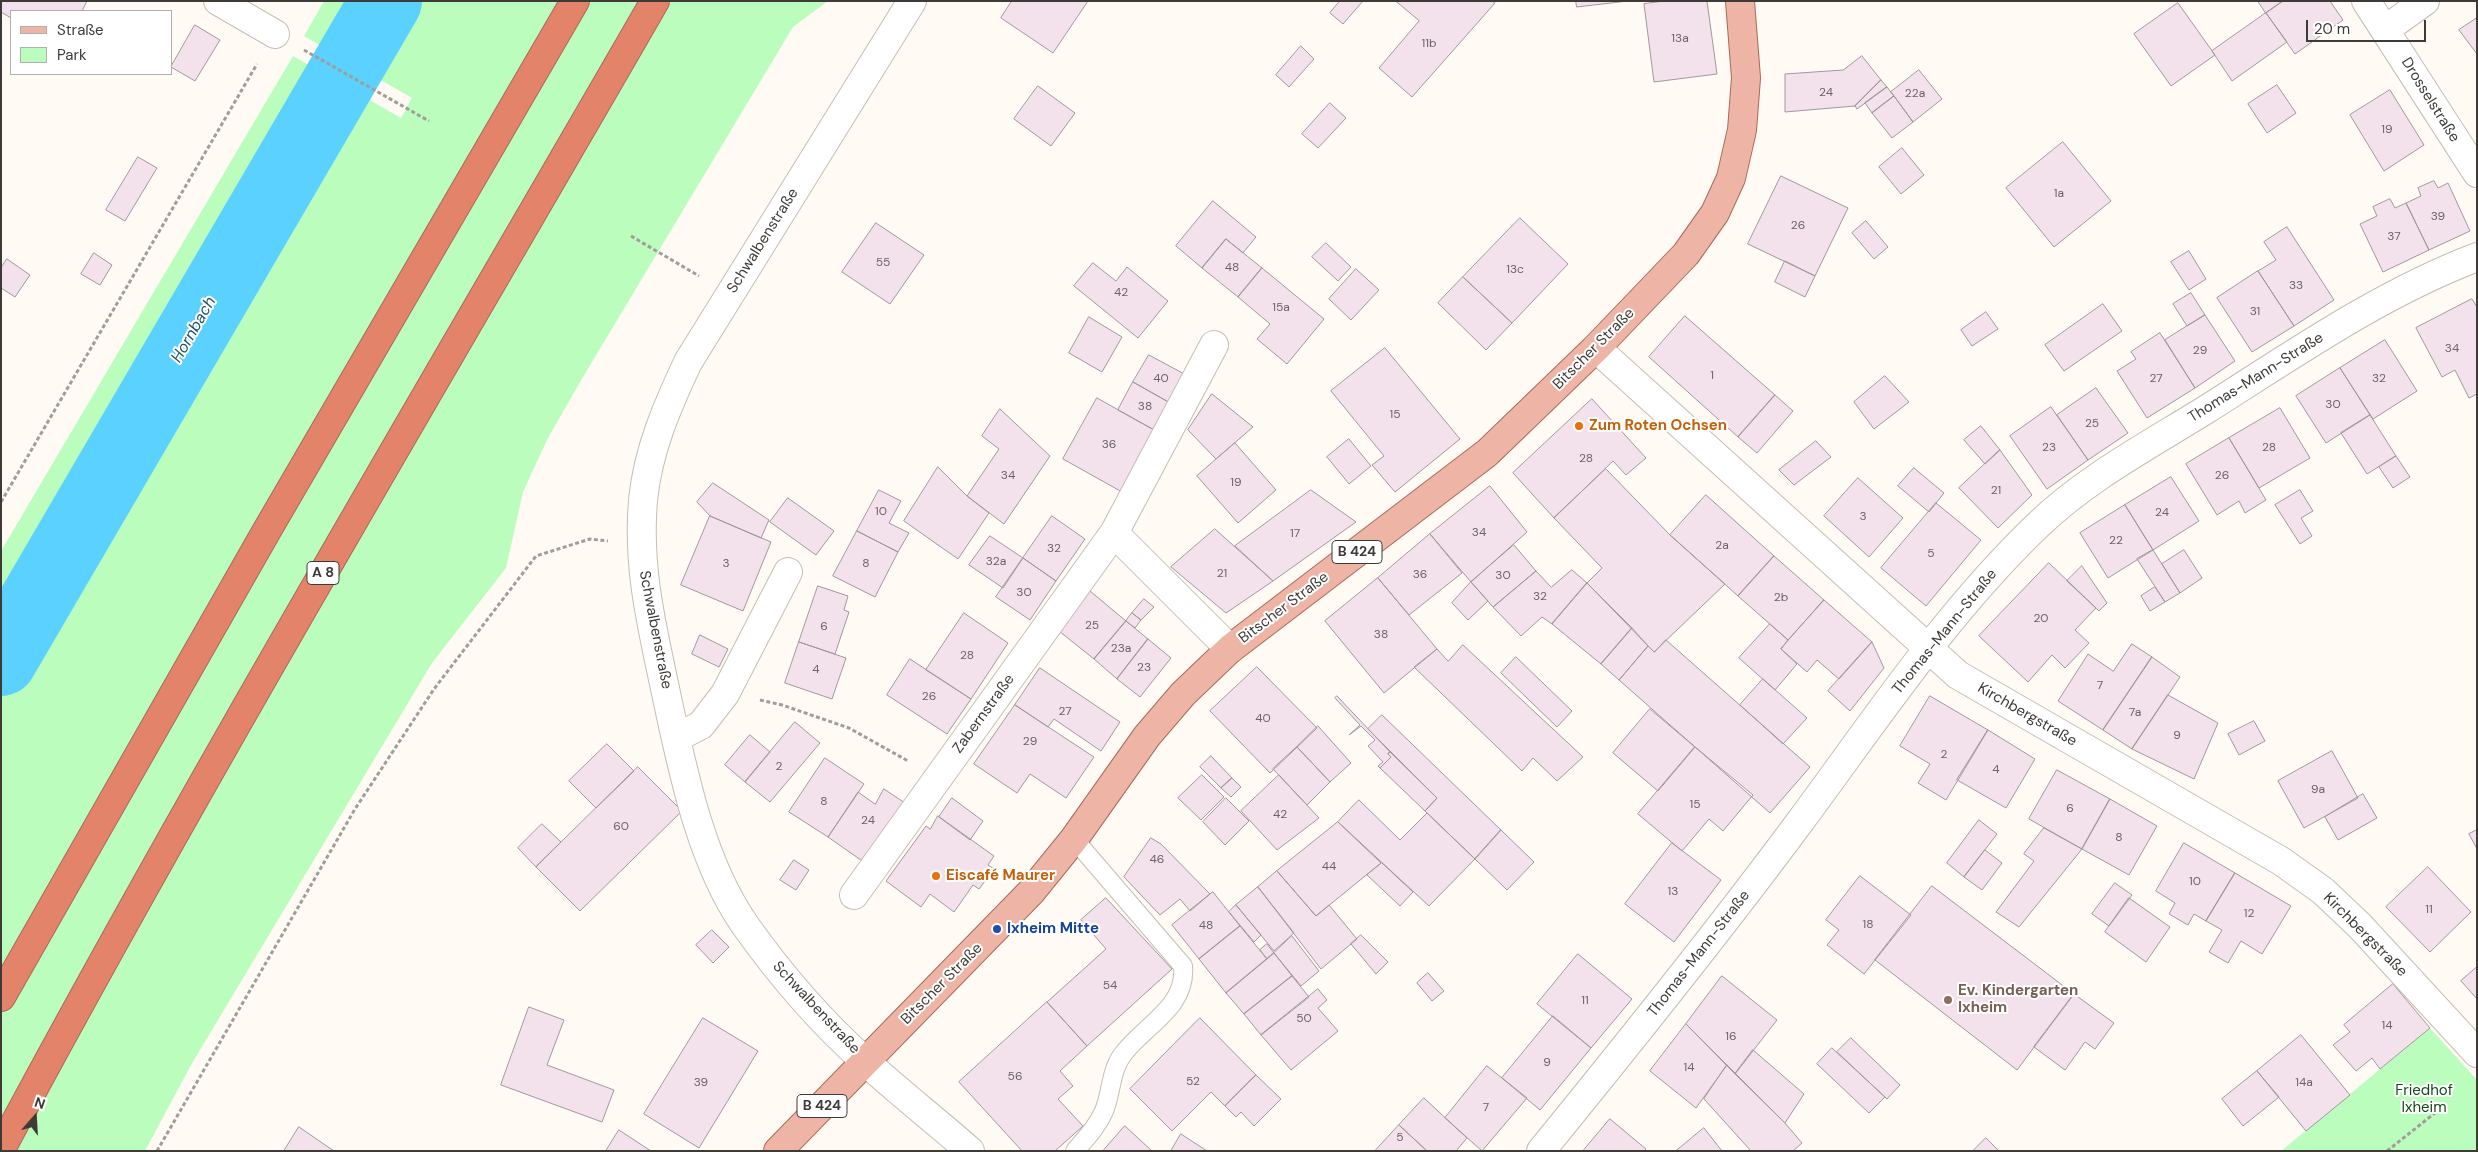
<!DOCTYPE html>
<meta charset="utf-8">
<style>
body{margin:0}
#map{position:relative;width:2478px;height:1152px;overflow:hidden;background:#fffaf4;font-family:"DM Sans",sans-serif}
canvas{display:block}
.frame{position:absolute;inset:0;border:2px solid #3e3a37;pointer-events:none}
.legend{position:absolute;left:10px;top:10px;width:162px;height:65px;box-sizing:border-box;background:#fff;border:1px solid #b2b0af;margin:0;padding:6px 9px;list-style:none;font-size:15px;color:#3e3a37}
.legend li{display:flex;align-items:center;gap:10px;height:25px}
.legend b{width:25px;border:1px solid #b2b0af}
.north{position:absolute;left:10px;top:1092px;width:50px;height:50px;-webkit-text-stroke:4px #fff;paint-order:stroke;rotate:19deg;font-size:14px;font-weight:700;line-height:20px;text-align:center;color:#3e3a37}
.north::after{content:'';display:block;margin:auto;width:18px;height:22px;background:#3e3a37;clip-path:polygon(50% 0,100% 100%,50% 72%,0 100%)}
.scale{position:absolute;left:2306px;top:20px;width:120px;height:22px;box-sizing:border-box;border:2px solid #3e3a37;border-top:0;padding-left:6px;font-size:15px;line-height:18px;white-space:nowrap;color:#3e3a37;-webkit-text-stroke:4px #fff;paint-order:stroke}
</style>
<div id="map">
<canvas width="2478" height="1152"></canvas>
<div class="frame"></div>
<ul class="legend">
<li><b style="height:6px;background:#eeb5a6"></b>Straße</li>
<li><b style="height:14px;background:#bbfdbd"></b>Park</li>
</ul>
<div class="north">N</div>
<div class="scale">20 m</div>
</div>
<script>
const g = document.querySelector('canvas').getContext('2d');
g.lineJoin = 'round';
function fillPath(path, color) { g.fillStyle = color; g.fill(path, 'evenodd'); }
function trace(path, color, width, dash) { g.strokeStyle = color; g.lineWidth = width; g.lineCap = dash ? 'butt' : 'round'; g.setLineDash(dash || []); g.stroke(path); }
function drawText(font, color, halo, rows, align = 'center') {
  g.font = font + ' "DM Sans",sans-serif'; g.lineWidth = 4; g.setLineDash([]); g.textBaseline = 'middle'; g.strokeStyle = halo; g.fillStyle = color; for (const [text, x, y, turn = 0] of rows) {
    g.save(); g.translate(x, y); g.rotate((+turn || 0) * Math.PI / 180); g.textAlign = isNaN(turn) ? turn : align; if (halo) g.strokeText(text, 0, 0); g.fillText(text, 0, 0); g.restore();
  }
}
fillPath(new Path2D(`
 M324,1H828L793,27L580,382L547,440L523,492L506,568L432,663L191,1065L145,1151H1V551L293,56L401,118L412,98L304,36Z
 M2430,1028L2477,1080V1151H2281Z`), '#bbfdbd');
trace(new Path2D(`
 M1,660L386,1`), '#5ad1fe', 72);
const building = new Path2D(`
 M1,1H87L82,11H11V18L1,12Z
 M1012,1H1088L1053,53L1001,18Z
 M1340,1H1363L1343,24L1330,13Z
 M1396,1H1492L1495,3L1412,97L1379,68L1419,21Z
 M1576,1H1628L1577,7Z
 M1665,1H1707L1717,74L1654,82L1644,4Z
 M2258,1H2283L2266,13Z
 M2283,1H2330L2343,20L2295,54L2266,13Z
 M2178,3L2215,55L2171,86L2134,34Z
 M2266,13L2287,42L2232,81L2212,51Z
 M2477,18V54L2459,30Z
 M195,25L220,40L195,81L171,67Z
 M1301,46L1314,59L1289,87L1276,75Z
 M1862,56L1881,80L1855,106L1785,112V74L1843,70Z
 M1919,70L1942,99L1913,122L1891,92Z
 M1881,80L1887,87L1857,109L1855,106Z
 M2277,85L2296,113L2267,133L2248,104Z
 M1038,86L1075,113L1051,146L1014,119Z
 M1887,87L1894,96L1872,113L1865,103Z
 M2390,90L2424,145L2384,171L2350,115Z
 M1894,96L1913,122L1892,138L1872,113Z
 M1330,103L1346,118L1318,148L1302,134Z
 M2063,142L2111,201L2054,247L2006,188Z
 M1902,148L1924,175L1901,194L1879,167Z
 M138,157L157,168L125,221L106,210Z
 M1781,176L1848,208L1815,276L1748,244Z
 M2434,181L2438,188L2448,183L2470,231L2429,250L2406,203L2421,196L2418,188Z
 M2390,199L2395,208L2406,203L2429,250L2383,272L2360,224L2377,216L2373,207Z
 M1213,201L1256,237L1243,253L1226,239L1202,268L1176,246Z
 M1520,218L1568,264L1512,323L1463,277Z
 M1866,221L1888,247L1874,259L1852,233Z
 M876,223L924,255L890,304L842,272Z
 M2287,227L2334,300L2294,326L2258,271L2276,260L2264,242Z
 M1226,239L1262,268L1238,297L1202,268Z
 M1326,243L1351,267L1338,281L1312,257Z
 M2189,251L2206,279L2189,290L2171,262Z
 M94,253L112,265L100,285L81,274Z
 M7,259L30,275L15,297L1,288V268Z
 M1785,261L1815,276L1805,297L1775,282Z
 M1093,263L1116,281L1127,267L1168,301L1138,338L1074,286Z
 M1262,268L1324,319L1287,364L1257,339L1270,324L1238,297Z
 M1356,269L1379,290L1351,320L1329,299Z
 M2258,271L2294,326L2252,352L2217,298Z
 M1463,277L1512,323L1486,350L1438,303Z
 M2191,293L2205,315L2187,326L2173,304Z
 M2472,299L2477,307V394L2469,398L2455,370L2442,377L2416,328Z
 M2103,304L2122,331L2064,371L2045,345Z
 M1986,312L1998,329L1972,346L1961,330Z
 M2205,315L2235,361L2195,388L2165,340Z
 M1685,316L1775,395L1738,437L1649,357Z
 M1089,317L1122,337L1102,372L1069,353Z
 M2160,333L2195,388L2147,418L2117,371L2136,359L2131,352Z
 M2385,340L2417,391L2373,419L2340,368Z
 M1385,348L1460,439L1395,492L1372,465L1384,456L1331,391Z
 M1149,355L1188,376L1172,404L1133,382Z
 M2340,368L2370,415L2326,443L2296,396Z
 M1885,376L1909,402L1874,429L1854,402Z
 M1133,382L1172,404L1156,431L1118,410Z
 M2096,388L2128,433L2088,460L2057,415Z
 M1212,394L1253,427L1216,459L1188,430Z
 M1775,395L1793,411L1757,453L1738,437Z
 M1097,398L1156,431L1122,492L1063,459Z
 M1592,399L1646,458L1626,475L1613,461L1554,518L1513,473Z
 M2051,407L2088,460L2047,489L2010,436Z
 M2280,408L2310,458L2259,488L2229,438Z
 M1000,409L1050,456L1004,524L967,496L999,449L982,436Z
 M2370,415L2396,456L2367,474L2341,433Z
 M1981,426L2000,450L1985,464L1964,440Z
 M2229,438L2266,500L2245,513L2239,501L2217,515L2186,464Z
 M1349,439L1371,466L1349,484L1327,457Z
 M1816,441L1831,457L1794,485L1779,470Z
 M1235,443L1276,490L1238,523L1197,476Z
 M2000,450L2032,495L1998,528L1959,488Z
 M2396,456L2410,477L2393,488L2379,467Z
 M938,467L967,496L989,513L958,559L904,521Z
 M1914,468L1944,493L1929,512L1898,486Z
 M1606,469L1670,535L1725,584L1654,652L1587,583L1602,568L1554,518Z
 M2171,477L2199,521L2153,550L2125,505Z
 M1858,478L1903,518L1869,557L1824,516Z
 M713,483L769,520L761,538L710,516L697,502Z
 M1490,486L1527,532L1471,582L1430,534Z
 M879,490L901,501L889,523L909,533L898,552L857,531Z
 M1311,490L1356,522L1273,581L1235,546Z
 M2300,490L2313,511L2301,518L2312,536L2300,544L2275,505Z
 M1706,495L1774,556L1738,596L1670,535Z
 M788,498L834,531L816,555L770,522Z
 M1936,503L1981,540L1926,606L1881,568Z
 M2125,505L2153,550L2108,578L2080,533Z
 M710,516L771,542L743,611L681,585Z
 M1052,516L1085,539L1056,581L1023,558Z
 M1215,529L1273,581L1226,613L1171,567Z
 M857,531L898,552L875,597L833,576Z
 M1430,534L1462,573L1409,615L1378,578Z
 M990,536L1023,558L1003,588L969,565Z
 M1514,545L1536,571L1493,607L1471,582Z
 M2153,550L2180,593L2165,602L2137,559Z
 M2184,550L2202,578L2180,593L2162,564Z
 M1774,556L1824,600L1788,640L1738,596Z
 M1023,558L1056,581L1030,620L996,597Z
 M2049,563L2096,608L2075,630L2089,643L2065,668L2052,655L2028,682L1979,636Z
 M2082,566L2107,603L2099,611L2067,581Z
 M1572,570L1587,583L1552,624L1542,617L1521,636L1493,607L1536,571L1551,587Z
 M1378,578L1437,649L1384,693L1325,621Z
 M1471,582L1488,601L1468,620L1452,603Z
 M1587,583L1632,628L1601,664L1552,624Z
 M818,586L848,596L844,610L849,612L835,654L799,642Z
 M2155,587L2165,602L2150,611L2141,596Z
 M1090,591L1126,621L1094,659L1059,631Z
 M1144,599L1154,607L1141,620L1132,613Z
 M1824,600L1872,642L1839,679L1817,660L1807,672L1781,649Z
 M964,613L1008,643L971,699L926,670Z
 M1132,613L1141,620L1135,628L1126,621Z
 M1126,621L1148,639L1117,679L1094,659Z
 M1770,624L1788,640L1781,649L1797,664L1775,690L1739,658Z
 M1632,628L1648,646L1619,680L1601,664Z
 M700,635L728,649L719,667L692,654Z
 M1148,639L1171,658L1140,697L1117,679Z
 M1666,640L1810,767L1770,813L1619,680L1648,646L1654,652Z
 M799,642L846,658L832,699L785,683Z
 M1872,642L1884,668L1850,711L1828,691Z
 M2132,644L2152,657L2103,730L2058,701L2088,654L2113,671Z
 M1463,645L1583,757L1557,781L1533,758L1522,771L1414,667L1437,649L1448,661Z
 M1516,657L1572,711L1557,727L1501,673Z
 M2152,657L2180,677L2132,749L2103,730Z
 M910,659L971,699L947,734L887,695Z
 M1257,667L1317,728L1270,773L1210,711Z
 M1040,668L1120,722L1101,751L1054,719L1048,727L1015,705Z
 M1763,679L1807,718L1783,744L1740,705Z
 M2168,695L2218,723L2194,779L2132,749Z
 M1337,696L1390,752L1388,754L1391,757L1380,768L1378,766L1383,762L1368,746L1375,740L1361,726L1349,735L1360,725L1335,698Z
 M1930,696L1988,730L1946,800L1918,783L1930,764L1900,746Z
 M1015,705L1094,757L1066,798L1030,774L1017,793L974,764Z
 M1650,709L1695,747L1658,791L1613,753Z
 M1382,715L1501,830L1475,859L1425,811L1437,798L1368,729Z
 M2254,721L2265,741L2239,755L2228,734Z
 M795,722L820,743L770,802L745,782Z
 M1318,726L1351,763L1330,782L1297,747Z
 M1988,730L2035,759L2006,808L1957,780Z
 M750,735L770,752L745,782L725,765Z
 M607,744L634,771L596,808L569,781Z
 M1297,747L1330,782L1307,805L1273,769Z
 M1695,747L1753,795L1723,831L1709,819L1682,851L1638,814Z
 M2332,751L2358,798L2304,828L2278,781Z
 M1390,752L1437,798L1425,811L1380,768L1391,757L1388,754Z
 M1211,756L1232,778L1221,788L1200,767Z
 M825,758L864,784L828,837L789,812Z
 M638,767L682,811L580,911L536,867Z
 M2057,770L2110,799L2082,849L2029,819Z
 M1202,775L1224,797L1201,820L1178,798Z
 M1279,775L1319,818L1277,850L1241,811Z
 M1232,778L1241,787L1231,797L1221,788Z
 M884,789L908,805L868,865L828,837L858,792L875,804Z
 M2363,794L2377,818L2338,840L2325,817Z
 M952,798L983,821L970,840L939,817Z
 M1226,798L1249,821L1225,845L1203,822Z
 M2110,799L2157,826L2129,875L2082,849Z
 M1359,800L1400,840L1427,813L1475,859L1429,906L1338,822Z
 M938,816L994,856L988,865L994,869L979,889L973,885L954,912L930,894L921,907L886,881L926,826L930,829Z
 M1979,820L1997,834L1964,877L1947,863Z
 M1338,822L1381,863L1316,916L1277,871Z
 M542,824L561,842L536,867L518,848Z
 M2044,828L2082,849L2019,927L1996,912L2034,861L2024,854Z
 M1501,830L1534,862L1507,890L1475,859Z
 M2477,830V849L2469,834Z
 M1151,838L1161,844L1210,894L1190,911L1180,899L1160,915L1124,877Z
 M1672,843L1721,880L1674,942L1625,904Z
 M2184,843L2235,873L2206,921L2194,914L2188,925L2169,914L2175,903L2156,891Z
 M1985,850L2002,863L1982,890L1964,877Z
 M794,860L809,870L796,890L780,880Z
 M1382,863L1413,892L1400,906L1367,875Z
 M2428,867L2471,912L2430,952L2386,907Z
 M1277,871L1316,916L1329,905L1357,939L1321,969L1258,887Z
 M2235,873L2291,906L2262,954L2241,941L2228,963L2209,952L2222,930L2206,921Z
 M1860,876L1911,915L1864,974L1827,945L1839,930L1826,920Z
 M2115,883L2132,895L2109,926L2092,914Z
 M1932,886L2074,994L2017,1070L1875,960Z
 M1258,887L1294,933L1274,951L1236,905Z
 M1213,892L1240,926L1199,959L1172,925Z
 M1106,898L1172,969L1087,1046L1047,1002L1106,949L1081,920Z
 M2129,898L2170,927L2146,962L2105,932Z
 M1236,905L1261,935L1254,942L1229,912Z
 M1240,926L1267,959L1226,993L1199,959Z
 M712,930L729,947L713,963L696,945Z
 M1361,935L1388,962L1376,974L1351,944Z
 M1292,936L1319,971L1301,986L1274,953Z
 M1267,944L1274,953L1267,959L1260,950Z
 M1274,953L1292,976L1244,1014L1226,993Z
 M1578,954L1632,999L1591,1048L1537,1004Z
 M2477,967V999L2461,981Z
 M1428,973L1444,991L1432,1001L1417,983Z
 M1292,976L1309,997L1261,1035L1244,1014Z
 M1722,976L1777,1020L1735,1074L1686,1024Z
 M2393,984L2430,1028L2380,1069L2372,1058L2356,1071L2333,1045L2350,1032L2344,1025Z
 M1318,989L1327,1000L1318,1008L1338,1031L1291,1070L1261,1035Z
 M2074,994L2114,1023L2095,1049L2085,1042L2065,1070L2034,1047Z
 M1047,1002L1087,1046L1060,1071L1073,1086L1058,1099L1083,1126L1055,1151H1022L959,1082Z
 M529,1007L564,1020L547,1065L614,1090L602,1122L501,1085Z
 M1553,1016L1591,1048L1540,1110L1502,1078Z
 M703,1018L758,1051L699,1148L644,1114Z
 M1200,1018L1256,1075L1225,1106L1211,1092L1172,1131L1130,1089Z
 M1686,1024L1727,1065L1696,1108L1650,1071Z
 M2301,1035L2350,1095L2306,1131L2257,1071Z
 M1851,1038L1900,1085L1887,1099L1837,1052Z
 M1832,1048L1885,1097L1869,1113L1817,1064Z
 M1753,1050L1804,1094L1785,1123L1735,1074Z
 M1727,1065L1785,1123L1802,1143L1793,1151H1751L1704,1099Z
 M1487,1066L1527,1098L1482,1151L1445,1118Z
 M2257,1071L2279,1097L2243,1126L2222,1099Z
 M1256,1075L1281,1099L1254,1126L1241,1112L1236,1117L1225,1106Z
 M1424,1098L1467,1138L1456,1151H1427L1399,1125Z
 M1610,1119L1646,1149L1644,1151H1583Z
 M1399,1125L1427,1151H1375Z
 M1125,1126L1152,1151H1103Z
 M299,1127L334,1151H284Z
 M1704,1128L1722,1151H1676Z
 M619,1130L651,1151H606Z
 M1181,1134L1207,1151H1171Z
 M1986,1138L1999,1151H1973Z`);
fillPath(building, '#f3e1ec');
trace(building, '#a2979d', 1);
const lane = new Path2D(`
 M1074,839L1183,966C1187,1007 1145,1025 1123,1054C1110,1071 1112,1092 1104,1111C1097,1127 1086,1138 1075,1151`);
const street = new Path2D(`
 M218,1L275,34
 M912,1L688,362C667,407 648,450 643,500C637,571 653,630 667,698C683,772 701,862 745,925C779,973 822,1023 866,1062C900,1093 936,1121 970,1151
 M2366,1L2477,173
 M2386,29L2425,1
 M1596,348L1958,675L2281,861L2323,891L2360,926L2477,1053
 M1114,533L1230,649
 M676,738L701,725L725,694L788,572
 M854,895L1114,533L1214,345
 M1541,1151C1629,1043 1716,935 1799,823C1874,722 1946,613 2038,525C2085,479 2151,444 2207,409C2294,354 2380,294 2477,257`);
const primary = new Path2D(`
 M778,1151L1031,892L1074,839L1147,736L1183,694L1230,649L1487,453L1596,348L1686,254L1715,213L1731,178L1742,130L1746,78L1740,1`);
const highway = new Path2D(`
 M1,997L266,532L575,1
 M1,1149C209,761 435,383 655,1`);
trace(lane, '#c5beb4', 20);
trace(street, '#c5beb4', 30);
trace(primary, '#a96a58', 30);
trace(highway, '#a96a58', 30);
trace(new Path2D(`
 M304,50L429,121
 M631,236L699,276
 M1,502L257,64
 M760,700L782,705L849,728L908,761
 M157,1151L355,809L434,689L536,556L590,539L608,541
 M2387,1151L2445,1105`), '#a19d98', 3, [4, 2.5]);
trace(lane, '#fff', 18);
trace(street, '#fff', 28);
trace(primary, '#eeb5a6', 28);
trace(highway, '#e3846a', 28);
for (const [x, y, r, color] of [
 [1579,426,5,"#e8710a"],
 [936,876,5,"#e8710a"],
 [997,929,5,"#1a4fb4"],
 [1948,1000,5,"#8d6e63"]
]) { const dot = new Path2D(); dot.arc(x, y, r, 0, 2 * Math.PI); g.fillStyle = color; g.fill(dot); trace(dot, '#fff', 2); }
drawText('12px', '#6b6464', null, [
 ["13a",1680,39],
 ["11b",1429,44],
 ["24",1826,93],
 ["22a",1915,94],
 ["19",2387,130],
 ["1a",2059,194],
 ["39",2438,217],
 ["26",1798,226],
 ["37",2394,237],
 ["55",883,263],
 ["48",1232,268],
 ["13c",1515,270],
 ["33",2296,286],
 ["42",1121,293],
 ["15a",1281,308],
 ["31",2255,312],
 ["34",2452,349],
 ["29",2200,351],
 ["1",1712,376],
 ["40",1161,379],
 ["27",2156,379],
 ["32",2379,379],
 ["30",2333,405],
 ["38",1145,407],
 ["15",1395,415],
 ["25",2092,424],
 ["36",1109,445],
 ["23",2049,448],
 ["28",2269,448],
 ["28",1586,459],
 ["34",1008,476],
 ["26",2222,476],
 ["19",1236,483],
 ["21",1996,491],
 ["10",881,512],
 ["24",2162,513],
 ["3",1863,517],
 ["34",1479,533],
 ["17",1295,534],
 ["22",2116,541],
 ["2a",1722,546],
 ["32",1054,549],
 ["5",1931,554],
 ["32a",996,562],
 ["3",726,564],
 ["8",866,564],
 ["21",1222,574],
 ["36",1420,575],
 ["30",1503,576],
 ["30",1024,593],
 ["32",1540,597],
 ["2b",1781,598],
 ["20",2041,619],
 ["25",1092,626],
 ["6",824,627],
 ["38",1381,635],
 ["23a",1121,649],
 ["28",967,656],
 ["23",1144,668],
 ["4",816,670],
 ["7",2100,686],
 ["26",929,697],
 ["27",1065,712],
 ["7a",2135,713],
 ["40",1263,719],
 ["9",2177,736],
 ["29",1030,742],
 ["2",1944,755],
 ["2",779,767],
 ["4",1996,770],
 ["9a",2318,790],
 ["8",824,802],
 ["15",1695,805],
 ["6",2070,809],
 ["42",1280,815],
 ["24",868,821],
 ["60",621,827],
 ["8",2119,838],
 ["46",1157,860],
 ["44",1329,867],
 ["10",2195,882],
 ["13",1673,892],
 ["11",2429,910],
 ["12",2249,914],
 ["18",1868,925],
 ["48",1206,926],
 ["54",1110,986],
 ["11",1585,1001],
 ["50",1304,1019],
 ["14",2387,1026],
 ["16",1731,1037],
 ["9",1547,1063],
 ["14",1689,1068],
 ["56",1015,1077],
 ["52",1193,1082],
 ["39",701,1083],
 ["14a",2304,1083],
 ["7",1486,1108],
 ["5",1400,1138]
]);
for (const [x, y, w] of [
 [1357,552,50],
 [323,573,32],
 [822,1106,50]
]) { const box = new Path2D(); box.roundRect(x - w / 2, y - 11.5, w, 23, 4); g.fillStyle = '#fff'; g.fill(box); trace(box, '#3e3a37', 1); }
drawText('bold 14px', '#3e3a37', null, [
 ["B 424",1357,552],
 ["A 8",323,573],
 ["B 424",822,1106]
]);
drawText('15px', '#3e3a37', '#fff', [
 ["Drosselstraße",2430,100,58],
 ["Schwalbenstraße",763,241,-58],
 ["Bitscher Straße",1594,349,-45],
 ["Thomas-Mann-Straße",2256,378,-32],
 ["Bitscher Straße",1284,608,-37],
 ["Schwalbenstraße",655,630,79],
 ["Thomas-Mann-Straße",1945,632,-51],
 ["Zabernstraße",984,714,-54],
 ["Kirchbergstraße",2027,715,30],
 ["Kirchbergstraße",2365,935,45],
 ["Thomas-Mann-Straße",1699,954,-52],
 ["Bitscher Straße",942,984,-45],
 ["Schwalbenstraße",816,1008,47]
]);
drawText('bold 15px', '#c56008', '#fff', [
 ["Zum Roten Ochsen",1589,426],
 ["Eiscafé Maurer",946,876]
], 'left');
drawText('bold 15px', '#164399', '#fff', [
 ["Ixheim Mitte",1007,929]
], 'left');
drawText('bold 15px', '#785e54', '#fff', [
 ["Ev. Kindergarten",1958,991],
 ["Ixheim",1958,1008]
], 'left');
drawText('15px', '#15491c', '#fff', [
 ["Friedhof",2424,1091],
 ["Ixheim",2424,1108]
]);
drawText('italic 16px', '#235467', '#fff', [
 ["Hornbach",194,330,-60]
]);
</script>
